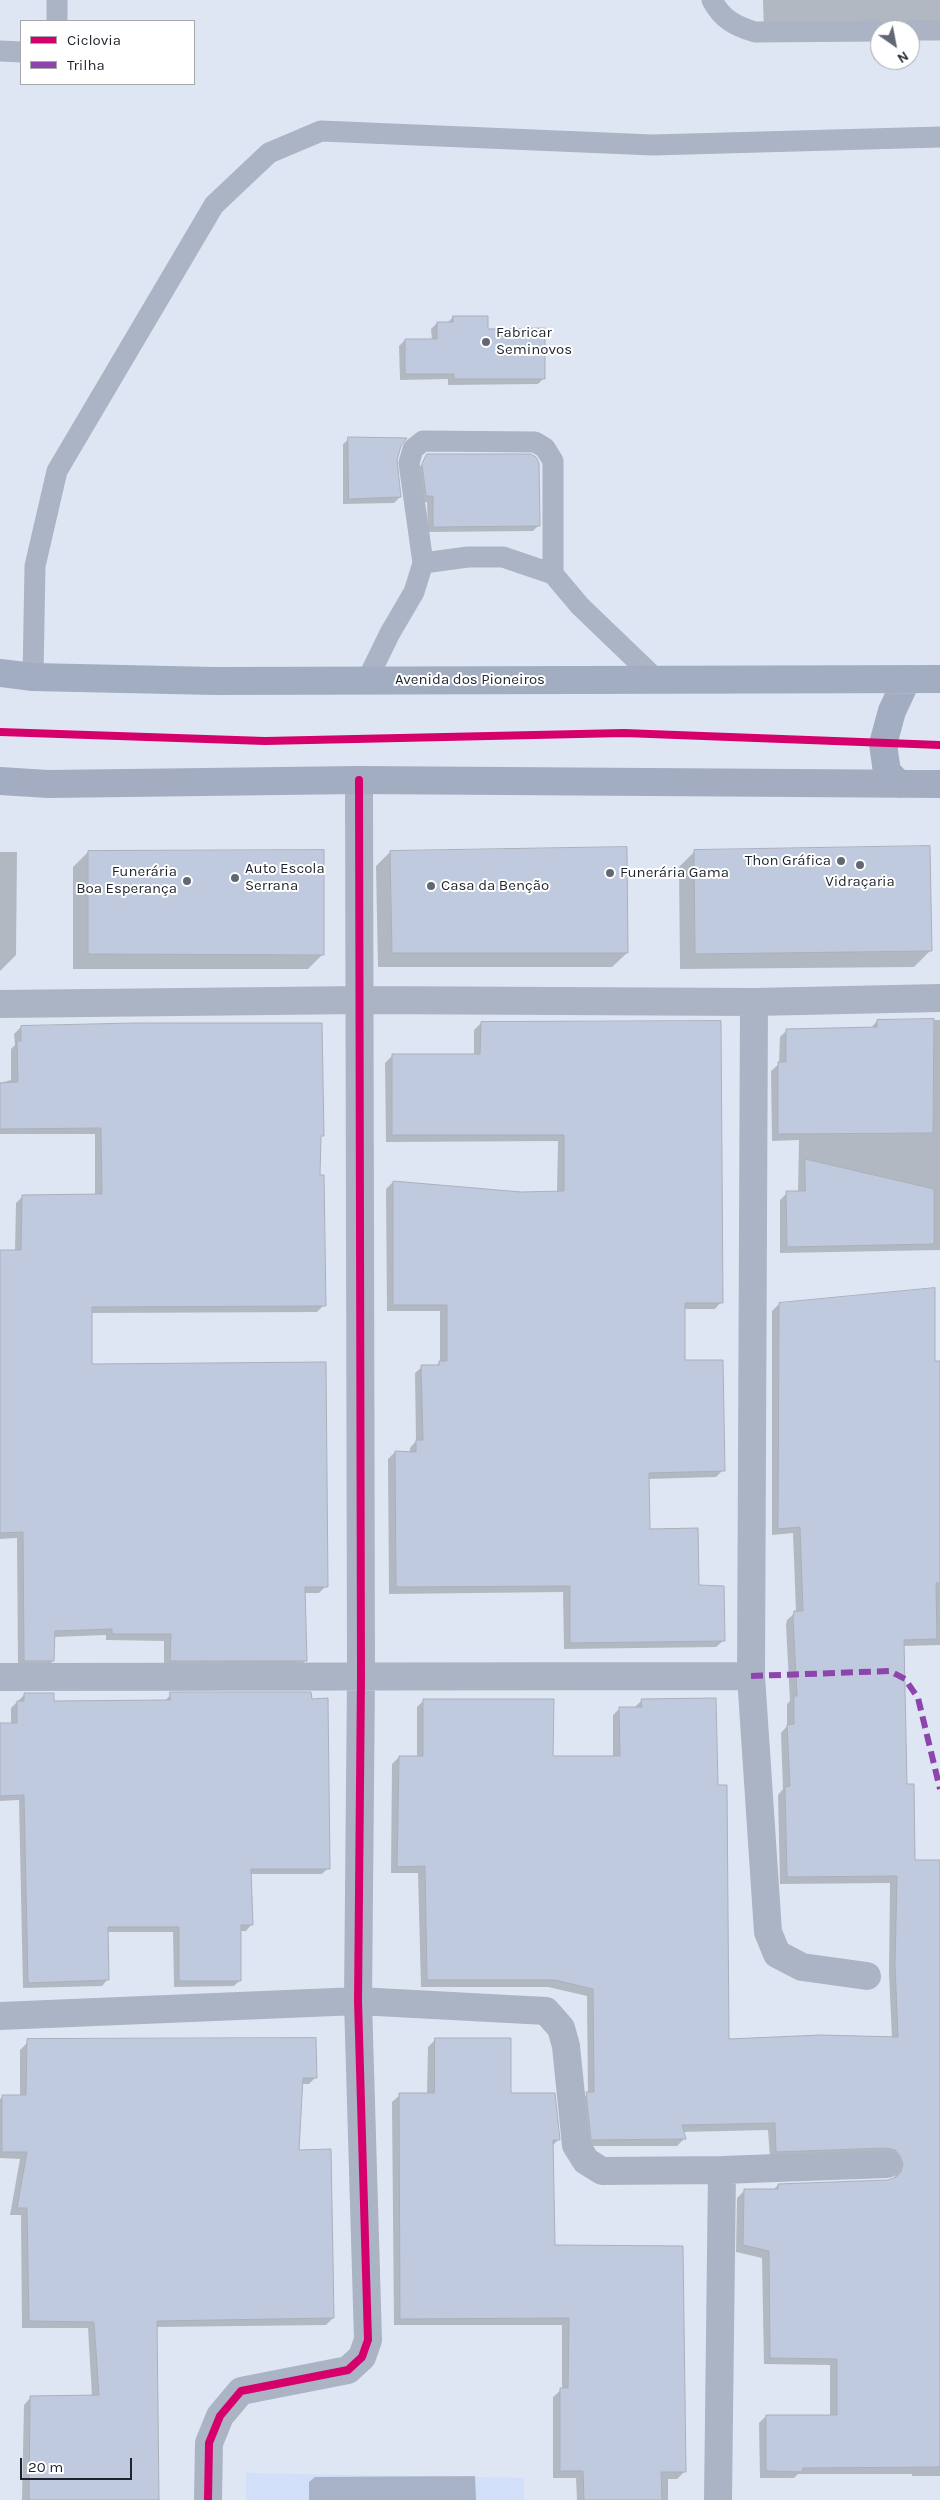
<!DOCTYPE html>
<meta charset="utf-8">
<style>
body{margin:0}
#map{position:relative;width:940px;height:2500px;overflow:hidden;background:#dfe6f3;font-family:Karla,sans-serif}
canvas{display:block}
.legend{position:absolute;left:20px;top:20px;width:175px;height:65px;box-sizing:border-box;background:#fff;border:1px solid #a5a7ab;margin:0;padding:6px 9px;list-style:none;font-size:15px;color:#1e242e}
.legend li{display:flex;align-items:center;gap:10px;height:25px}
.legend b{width:25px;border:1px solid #a5a7ab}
.north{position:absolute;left:870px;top:20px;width:50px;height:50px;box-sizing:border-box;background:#fff;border:1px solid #a5a7ab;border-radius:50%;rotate:147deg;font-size:14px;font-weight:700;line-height:20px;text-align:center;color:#1e242e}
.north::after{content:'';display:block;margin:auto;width:18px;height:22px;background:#626873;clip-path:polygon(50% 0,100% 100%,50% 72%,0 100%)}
.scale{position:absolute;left:20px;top:2458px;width:112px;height:22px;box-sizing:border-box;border:2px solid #1e242e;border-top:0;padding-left:6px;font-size:15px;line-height:18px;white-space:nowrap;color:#1e242e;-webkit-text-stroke:4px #fff;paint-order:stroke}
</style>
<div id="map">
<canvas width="940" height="2500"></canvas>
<ul class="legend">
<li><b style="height:6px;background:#d6006c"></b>Ciclovia</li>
<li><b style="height:6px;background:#8e44ad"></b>Trilha</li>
</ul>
<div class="north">N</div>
<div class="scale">20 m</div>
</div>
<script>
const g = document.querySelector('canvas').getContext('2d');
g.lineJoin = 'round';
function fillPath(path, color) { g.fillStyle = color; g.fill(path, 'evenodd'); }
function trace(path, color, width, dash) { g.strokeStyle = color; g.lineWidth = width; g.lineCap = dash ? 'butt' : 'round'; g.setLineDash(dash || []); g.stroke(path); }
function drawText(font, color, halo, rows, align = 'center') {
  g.font = font + ' Karla,sans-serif'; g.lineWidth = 4; g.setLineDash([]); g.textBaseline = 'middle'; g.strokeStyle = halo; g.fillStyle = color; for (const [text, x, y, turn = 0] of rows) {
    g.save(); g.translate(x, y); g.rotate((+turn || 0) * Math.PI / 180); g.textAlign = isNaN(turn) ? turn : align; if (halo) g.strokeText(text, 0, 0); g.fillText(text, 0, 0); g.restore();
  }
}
fillPath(new Path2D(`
 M246,2473L524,2478V2500H246Z`), '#d1dff8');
fillPath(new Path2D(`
 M763,0H940V28L764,31Z
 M453,317L487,330L544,378L538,384L448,385V379L400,380L399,346L405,340H432L431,329L437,323H447Z
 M349,439L400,445L396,460L400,497L394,503L343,504V444Z
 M428,455L539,525L533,531L428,532L427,502H421L417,471Z
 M695,851L930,951L914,967L680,969L679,867Z
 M0,852H17L16,955L0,971Z
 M88,852L322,955L308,969H73V867Z
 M390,852L627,953L612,967H378L376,866Z
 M940,1020V1250L780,1253V1200L787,1193H798L799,1140L772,1141L771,1071L779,1064L780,1037L787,1030L870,1029L877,1021Z
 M481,1023L721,1302L715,1309H684L683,1361L723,1470L716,1477L648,1479V1531L698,1586L723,1641L716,1647L564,1649L563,1592L389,1594L388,1459L395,1452L410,1453V1448L416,1441L415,1373L422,1367L436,1366L440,1362V1311H387L386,1189L393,1182L521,1193L557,1192L558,1141L386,1142L385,1063L392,1056L474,1055V1030Z
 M21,1027L322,1135L320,1137L319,1176L324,1305L317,1312L91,1313V1365L326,1586L319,1593H304L306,1660L299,1667L164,1668V1641L106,1640V1635L54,1637L53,1661L46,1668H18L17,1538L0,1539V1251H15L16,1203L23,1196L95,1195V1134H0V1083L11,1080V1049L15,1045L14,1034Z
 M779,1304L933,1363L940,1362V1645L903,1646L906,1785L914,1861H940V2476H912V2474H798L794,2478H760L759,2423L766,2416H830V2365L764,2364L762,2258L736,2252L737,2198L744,2191L773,2190L778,2185L888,2181L894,2179L896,2172L770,2159L768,2130L682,2132L684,2139L677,2146H585L580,2101L588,2094L587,1996L548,1987H421L418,1873H391L392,1764L399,1757H417V1707L424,1700L552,1757H613V1715L620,1708L635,1707L642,1700L728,2040L892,2038L889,1973L890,1883L780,1884L778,1795L783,1789L781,1733L787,1726V1704L790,1701L786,1625L787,1620L796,1612L793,1533L772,1535V1311Z
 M25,1694L52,1702L165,1701L171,1694L328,1868L322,1874H250L251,1925L246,1931H239L240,1980L234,1986L174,1987L173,1932H107V1980L102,1986L23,1988L19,1800L0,1801V1725H11V1708Z
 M435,2040L509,2094L558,2140L552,2146L553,2247L684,2472L677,2479H668V2500H577L576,2478H553V2397L562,2389V2325H394L392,2102L400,2095L427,2094L428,2047Z
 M27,2043L316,2077L309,2084H301L297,2151L333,2318L326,2325L155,2327L157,2500H22L24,2405L31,2397L92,2396L88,2328H22L21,2215H10L20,2159L0,2158V2099L3,2097H20V2050Z
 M475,2476L476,2500H309V2482L315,2477Z`), '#0003');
const building = new Path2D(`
 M453,316H488V329L545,328V379H454V374H405V339H437V322H453Z
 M348,437L407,438L401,446L397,460L401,497L349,499Z
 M427,454H531L536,457L539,463L540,526L433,527V496H426L422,464Z
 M930,846L932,951L695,954L694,850Z
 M627,847L628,953H392L390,851Z
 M324,850V955L88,954V851Z
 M934,1019L933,1133L778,1134V1062H786V1029L877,1027V1020Z
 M721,1021L723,1303H685V1360H723L725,1471L649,1473L650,1529L698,1528L699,1585L724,1586L725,1641L570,1643V1586L396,1587L395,1451L416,1452V1440H423L421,1365H439V1361H447V1305H393V1181L521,1192L564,1191V1135H392V1054H480L481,1022Z
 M135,1023H322L324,1136H321L320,1175H324L326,1306L92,1307V1364L326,1362L328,1587H305L307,1661H170L171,1634H112V1629L55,1631L54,1661H24L23,1532L0,1533V1250H21L22,1195L102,1194L101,1128L0,1129V1083L18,1082L17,1041H21V1026Z
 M805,1159L934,1189V1244L787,1247L786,1191H805Z
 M935,1288V1361H940V1583H936L937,1639L904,1640L907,1784H914L915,1860H940V2467L803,2468L802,2472L766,2471V2415H837V2359L770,2358L769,2251L743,2245L744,2189H778V2184L888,2180L896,2177L901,2172L903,2164L900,2156L895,2150L886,2148L776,2152L775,2123L682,2125L686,2139L591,2140L586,2092H594L593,1989L555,1980H427L425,1866L397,1867L399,1756H423V1699H554L553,1756H620L619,1707H642L641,1699L716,1698L718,1785H727L729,2039L821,2035L898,2037L895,1965L897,1876L787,1877L785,1787L790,1786L787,1725L794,1724V1696H797L793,1617L794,1611H803L800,1527L778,1529L779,1303Z
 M170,1692H311L312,1699L328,1698L330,1869H251L253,1925H241V1981H179V1927H108L109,1980L28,1983L24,1795L0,1796V1723H17V1701H24V1693H54V1701L170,1700Z
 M316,2038L317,2078H303L299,2150L331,2149L334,2318L157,2321L159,2500H29L30,2396L99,2395L94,2322L29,2321L27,2208H17L27,2152H2V2095H26L27,2039Z
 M435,2038H511V2093H555L560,2140H553L555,2245L683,2246L686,2472H661L662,2500H584L583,2471H560V2388H568L569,2318L400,2319L399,2093H434Z`);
fillPath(building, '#c0cade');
trace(building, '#aaafba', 1);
trace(new Path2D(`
 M712,0C722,19 735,26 755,32L880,31
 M57,21V0
 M910,30H940
 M0,51L21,52
 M423,563L409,463L413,449L423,441L535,442L545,448L553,461V574
 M33,677L35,566L57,471L214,205L269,153L321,131L653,145L940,137
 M367,680L390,633L414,592L423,563L468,557H503L553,574L580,606L656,679`), '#abb4c5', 21);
trace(new Path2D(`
 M754,1002L751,1676L768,1932L777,1954L802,1967L867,1976
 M0,1004L361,1000L754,1002L940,998
 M0,1677L751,1676
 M0,2016L358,2001L546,2011L561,2028L566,2046L576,2145L586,2161L602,2171L722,2170L887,2164
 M208,2500L209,2443L220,2416L241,2391L348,2370L362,2357L368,2340L358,2001L361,1677L359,780
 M718,2500L722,2170`), '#abb4c5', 28);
trace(new Path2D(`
 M0,673L33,677L215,681L940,679
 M0,781L48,784L359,780L940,784
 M899,784L887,772L883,744L892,711L907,679`), '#a3adc1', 28);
trace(new Path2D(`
 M751,1676L890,1671L905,1679L918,1698L940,1789`), '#8e44ad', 6, [12, 6]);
trace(new Path2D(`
 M0,732L265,741L624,733L940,745
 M208,2500L209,2443L220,2416L241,2391L348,2370L362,2357L368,2340L358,2001L361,1677L359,780`), '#d6006c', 8);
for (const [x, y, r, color] of [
 [486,342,5,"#626873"],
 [841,861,5,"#626873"],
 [860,865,5,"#626873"],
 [610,873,5,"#626873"],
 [235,878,5,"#626873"],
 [187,881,5,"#626873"],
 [431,886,5,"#626873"]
]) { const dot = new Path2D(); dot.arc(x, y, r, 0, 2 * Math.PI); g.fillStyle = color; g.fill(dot); trace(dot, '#fff', 2); }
drawText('15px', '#1e242e', '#fff', [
 ["Fabricar",496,333],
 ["Seminovos",496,350],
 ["Thon Gráfica",831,861,"right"],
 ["Auto Escola",245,869],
 ["Serrana",245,886],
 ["Funerária",177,872,"right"],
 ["Boa Esperança",177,889,"right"],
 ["Funerária Gama",620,873],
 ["Vidraçaria",860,882,"center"],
 ["Casa da Benção",441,886]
], 'left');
drawText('15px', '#1e242e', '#fff', [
 ["Avenida dos Pioneiros",470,680]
]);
</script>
